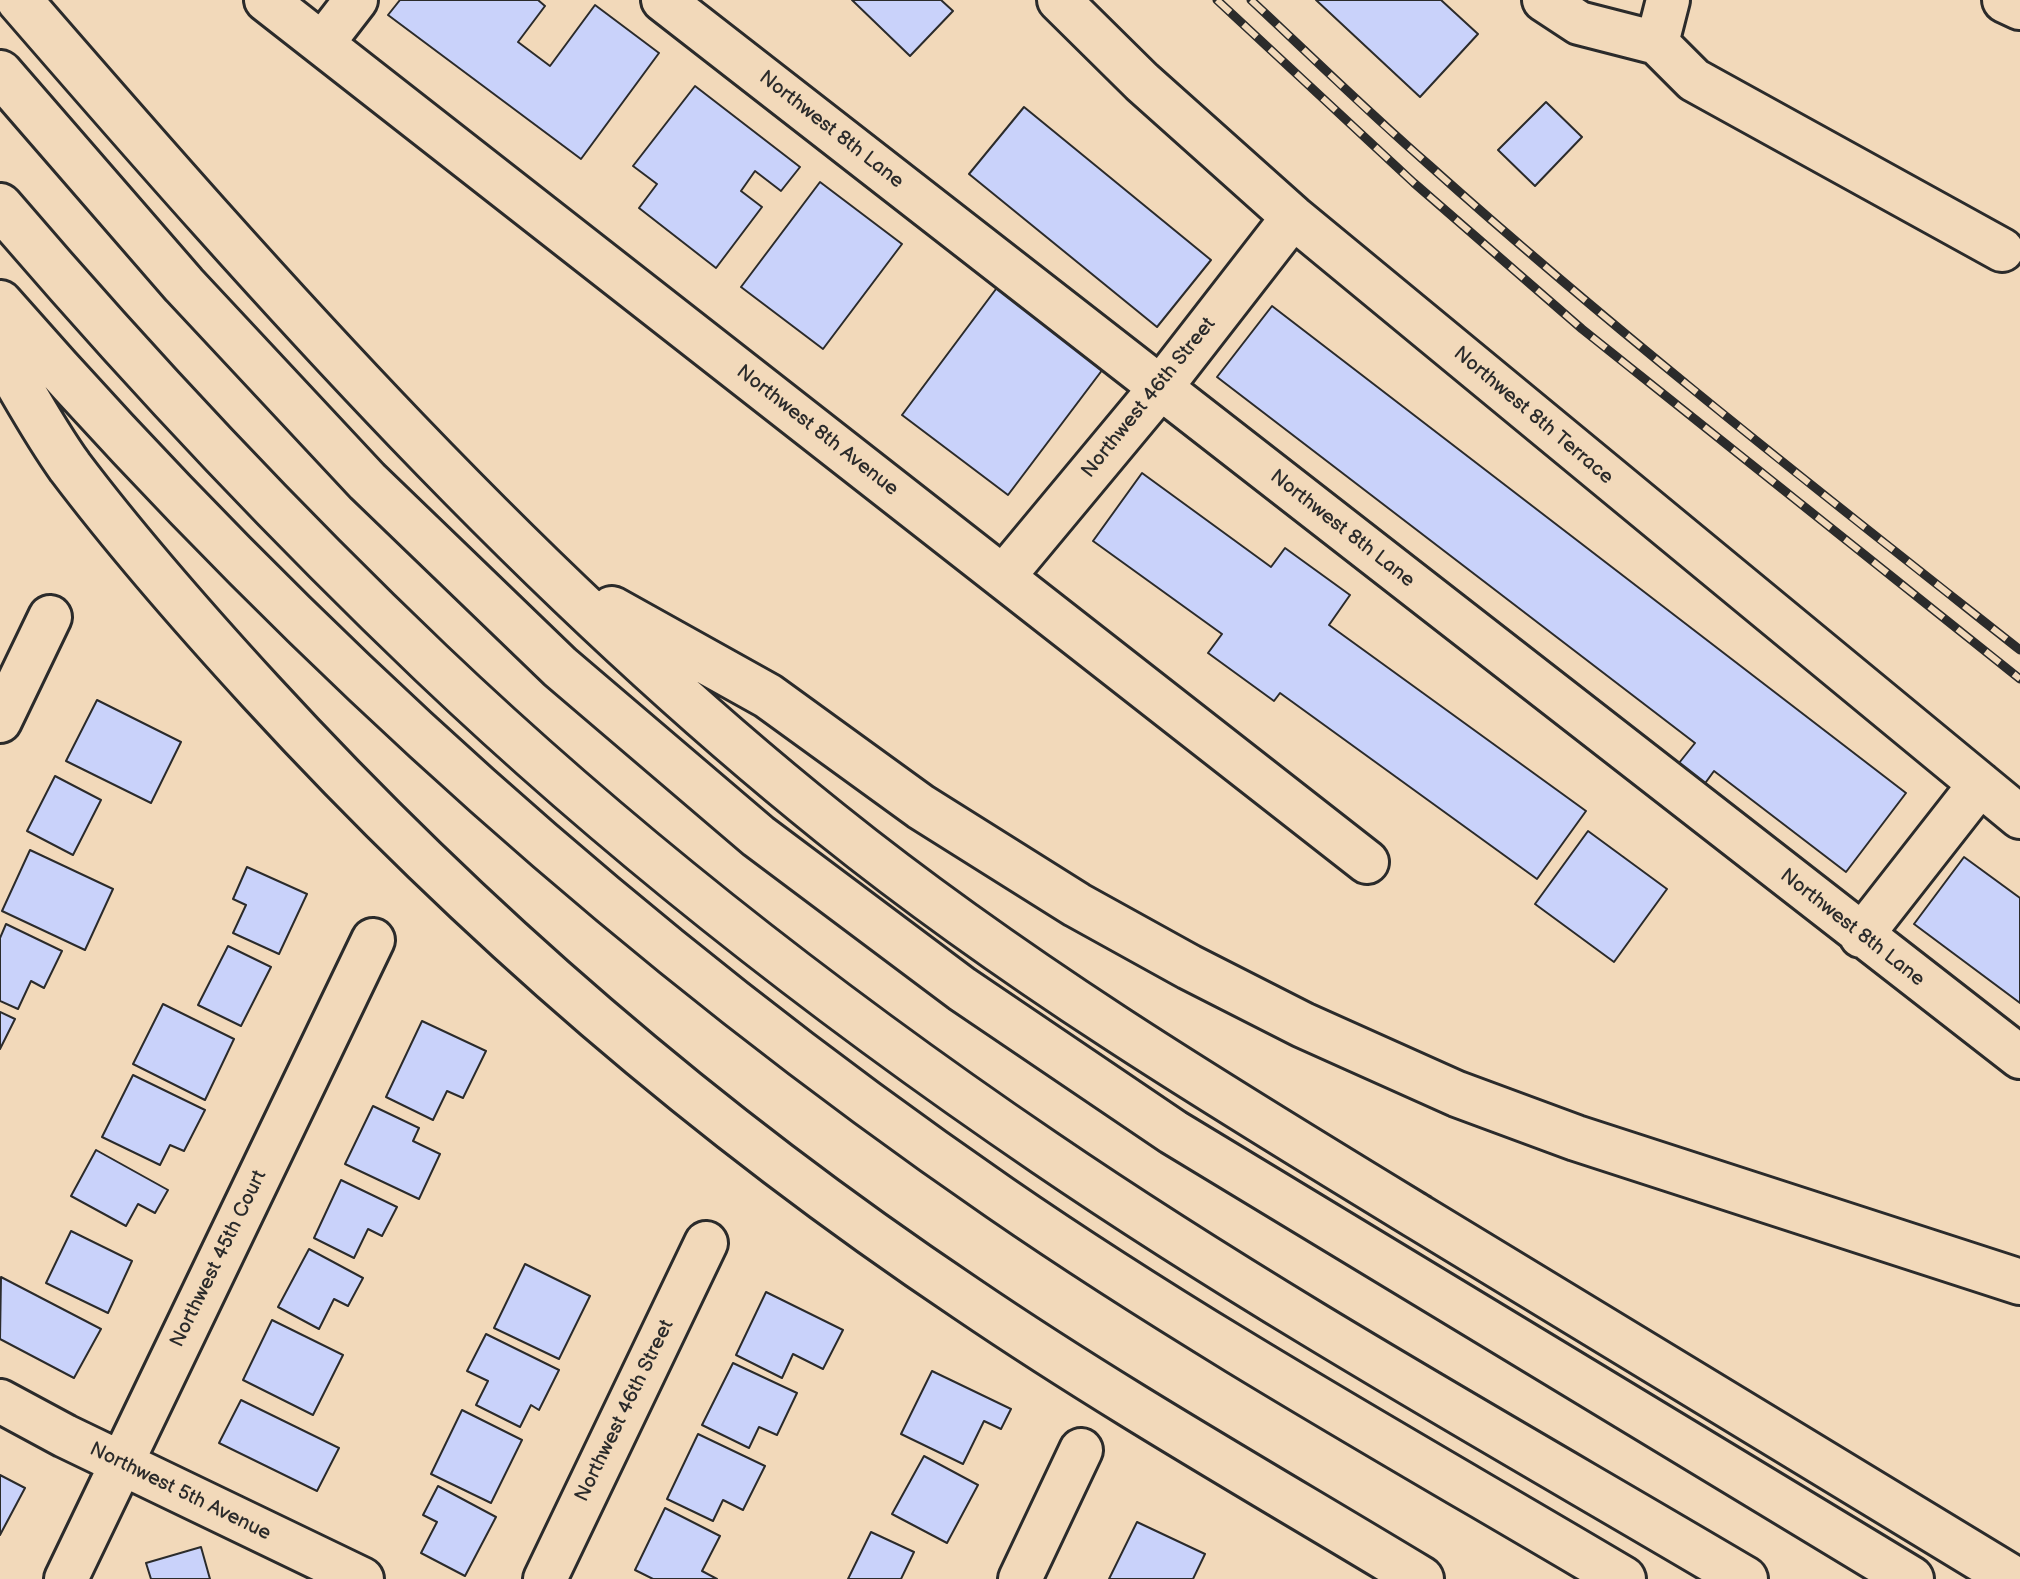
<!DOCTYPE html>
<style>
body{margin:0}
canvas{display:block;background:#f2d9ba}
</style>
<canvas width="2020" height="1579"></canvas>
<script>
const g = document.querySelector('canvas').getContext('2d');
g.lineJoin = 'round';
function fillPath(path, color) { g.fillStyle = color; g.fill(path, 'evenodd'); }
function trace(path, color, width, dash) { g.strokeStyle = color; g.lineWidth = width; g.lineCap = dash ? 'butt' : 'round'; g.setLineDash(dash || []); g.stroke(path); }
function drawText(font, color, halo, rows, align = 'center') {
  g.font = font + ' "Balsamiq Sans",sans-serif'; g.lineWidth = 6; g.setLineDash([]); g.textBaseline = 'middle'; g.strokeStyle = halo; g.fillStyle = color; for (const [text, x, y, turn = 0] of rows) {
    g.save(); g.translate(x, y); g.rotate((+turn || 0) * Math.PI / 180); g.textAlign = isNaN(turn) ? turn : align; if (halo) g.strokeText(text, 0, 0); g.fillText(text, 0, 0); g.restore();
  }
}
const building = new Path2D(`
 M400,0H538L545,6L518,42L550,66L595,5L659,53L581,159L388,15Z
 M852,0H941L953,11L910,56Z
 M1316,0H1441L1478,34L1420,97Z
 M695,86L800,167L781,191L755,171L741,191L762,207L716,268L639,208L657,184L633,166Z
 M1546,102L1582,137L1535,186L1498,150Z
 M1024,107L1211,260L1157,327L969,174Z
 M820,182L902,244L823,349L741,287Z
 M999,285L1106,365L1008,495L902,415Z
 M1272,306L1906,793L1846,872L1714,771L1698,793L1671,773L1695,743L1217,377Z
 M1142,473L1271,567L1285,548L1350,595L1329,625L1586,811L1537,879L1280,693L1274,701L1208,653L1222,634L1093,541Z
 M97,700L181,742L151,803L66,761Z
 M55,776L101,800L73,855L27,831Z
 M1588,831L1667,889L1614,962L1535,904Z
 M30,850L113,889L85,950L2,911Z
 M1964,857L2020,898V1003L1914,924Z
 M247,867L307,894L279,954L233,933L246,905L233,899Z
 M6,924L62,951L44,988L31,981L18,1009L0,1001V938Z
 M228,946L271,967L241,1026L198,1005Z
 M163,1004L234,1039L205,1100L133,1064Z
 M0,1012L15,1019L0,1049Z
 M422,1021L486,1051L463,1098L447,1091L433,1120L386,1097Z
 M133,1075L205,1110L184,1151L170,1145L160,1165L102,1137Z
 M373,1106L419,1128L413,1141L440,1154L419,1199L345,1164Z
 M96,1150L168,1190L155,1213L138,1204L126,1226L71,1196Z
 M341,1180L397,1207L382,1236L368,1229L354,1258L314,1238Z
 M71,1231L132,1261L108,1313L46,1283Z
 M309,1249L363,1278L348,1306L334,1299L319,1329L278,1307Z
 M525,1264L590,1296L559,1359L494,1328Z
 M1,1277L101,1329L74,1378L0,1339Z
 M766,1292L843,1330L823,1369L793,1354L782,1378L736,1355Z
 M272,1320L343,1355L313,1415L243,1380Z
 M486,1334L559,1370L539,1410L531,1405L520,1427L476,1405L488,1381L467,1371Z
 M733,1363L797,1393L777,1435L759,1427L749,1448L702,1425Z
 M932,1371L1011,1409L1001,1429L984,1421L963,1464L901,1434Z
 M241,1400L339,1448L317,1491L219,1443Z
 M462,1410L522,1440L491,1503L431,1474Z
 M698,1434L765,1466L743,1510L723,1500L713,1521L667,1499Z
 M924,1456L978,1485L947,1543L892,1514Z
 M0,1475L25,1488L0,1535Z
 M438,1486L496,1517L465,1576L421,1553L437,1522L423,1515Z
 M665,1508L720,1536L702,1571L717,1579H653L635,1570Z
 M1137,1522L1205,1554L1193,1579H1109Z
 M871,1532L914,1552L901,1579H848Z
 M201,1547L210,1579H151L146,1563Z`);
fillPath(building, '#c9d2fa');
trace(building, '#2b2b2b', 2);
const minor = new Path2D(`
 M266,0L1367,862
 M663,0L2020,1057
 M1059,0L1142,82L1293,217L2020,817
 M1544,0L1579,23L1657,43
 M1668,0L1657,43L1694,80L2002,250
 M322,44L356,0
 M1003,577L1161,387L1293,217
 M0,721L50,617
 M1861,936L1980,784
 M0,1401L65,1436L362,1579
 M66,1579L373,940
 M545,1579L706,1243
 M1020,1579L1081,1450`);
const major = new Path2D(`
 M2005,0L2020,7`);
const highway = new Path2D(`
 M19,0C272,292 529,582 831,824C1015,972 1218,1095 1420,1218C1618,1338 1816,1458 2014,1579
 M0,73L184,285L367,481L560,667L758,836L962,989L1173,1132L1911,1579
 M0,206C136,365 279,518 431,663C620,843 829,1006 1045,1153C1271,1307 1510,1440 1745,1579
 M0,303C296,641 630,943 1000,1198C1200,1336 1414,1455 1623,1579
 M0,353C23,391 44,431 70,467C129,545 195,620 261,692C471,921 709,1126 967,1299C1114,1399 1269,1487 1421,1579
 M612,609L768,696L921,807L1077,905L1189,967L1303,1025L1457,1094L1576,1138L2020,1282`);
trace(minor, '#2b2b2b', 48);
trace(major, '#2b2b2b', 50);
trace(highway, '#2b2b2b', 50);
trace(minor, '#f2d9ba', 42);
trace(major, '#f2d9ba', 44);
trace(highway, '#f2d9ba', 44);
const rail = new Path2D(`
 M1217,0L1414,183L1582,329L2020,679
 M1251,0C1310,55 1368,112 1429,165C1619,335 1820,492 2020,650`);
trace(rail, '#2b2b2b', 9);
trace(rail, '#f2d9ba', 6, [18]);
drawText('20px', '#2b2b2b', '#f2d9ba', [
 ["Northwest 8th Lane",831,130,38],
 ["Northwest 46th Street",1149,398,-51],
 ["Northwest 8th Terrace",1533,416,40],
 ["Northwest 8th Avenue",817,431,38],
 ["Northwest 8th Lane",1342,529,38],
 ["Northwest 8th Lane",1852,928,38],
 ["Northwest 45th Court",219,1259,-64],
 ["Northwest 46th Street",625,1411,-64],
 ["Northwest 5th Avenue",180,1492,26]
]);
</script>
